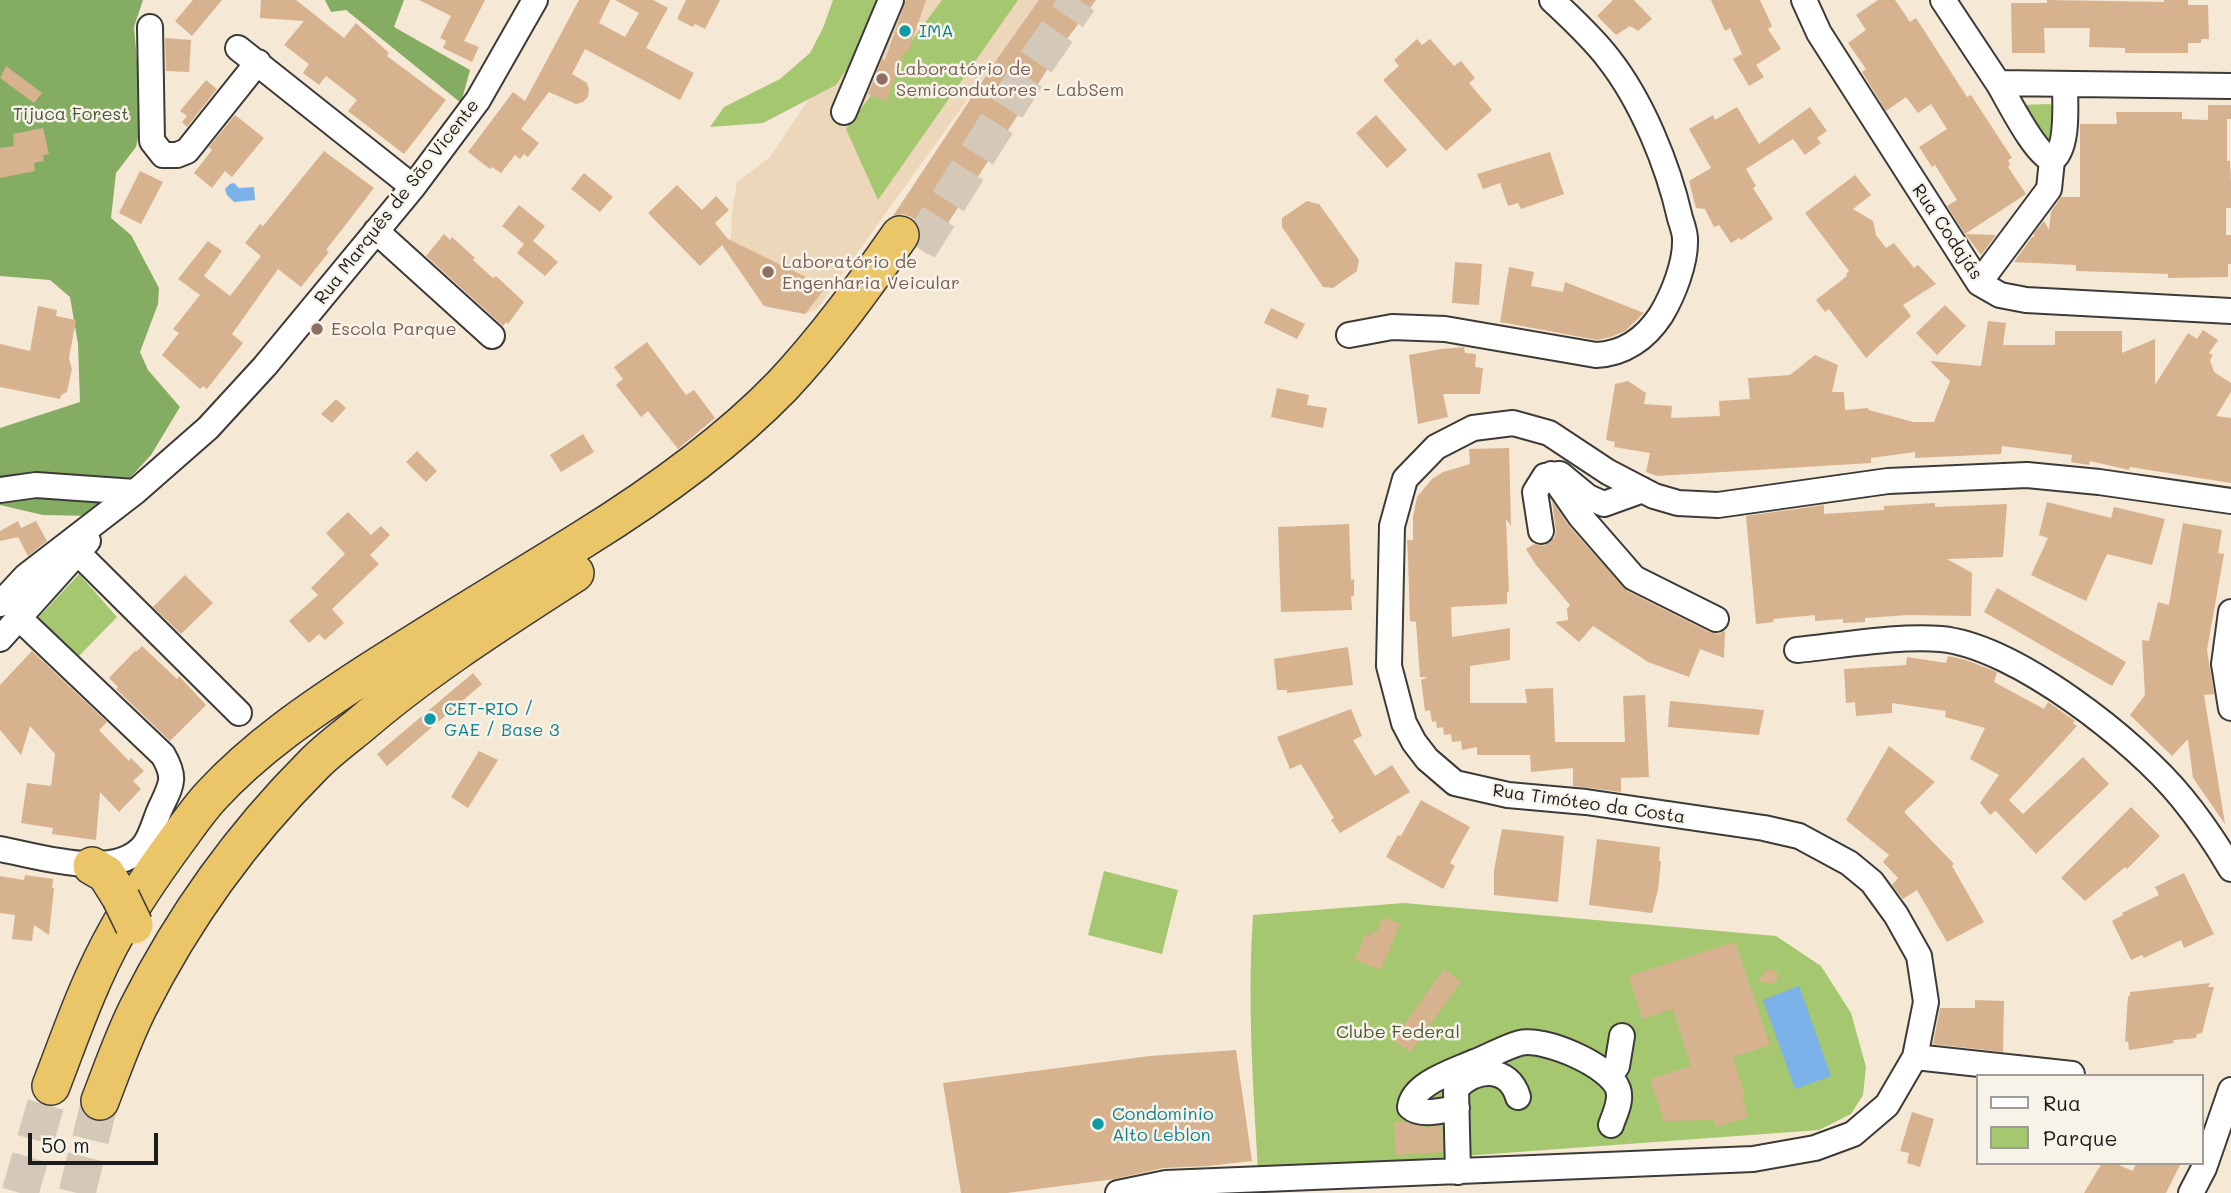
<!DOCTYPE html>
<meta charset="utf-8">
<style>
body{margin:0}
#map{position:relative;width:2231px;height:1193px;overflow:hidden;background:#f5e8d5;font-family:Mali,sans-serif}
canvas{display:block}
.legend{position:absolute;left:1976px;top:1074px;width:228px;height:91px;box-sizing:border-box;background:#f7f3e8;border:2px solid #9f9d96;margin:0;padding:9px 12px;list-style:none;font-size:21px;color:#1c1c1c}
.legend li{display:flex;align-items:center;gap:14px;height:35px}
.legend b{width:35px;border:2px solid #9f9d96}
.scale{position:absolute;left:28px;top:1133px;width:130px;height:32px;box-sizing:border-box;border:4px solid #1c1c1c;border-top:0;padding-left:9px;font-size:21px;line-height:24px;white-space:nowrap;color:#1c1c1c;-webkit-text-stroke:5px #f7f3e8;paint-order:stroke}
</style>
<div id="map">
<canvas width="2231" height="1193"></canvas>
<ul class="legend">
<li><b style="height:9px;background:#fff"></b>Rua</li>
<li><b style="height:19px;background:#a5c770"></b>Parque</li>
</ul>
<div class="scale">50 m</div>
</div>
<script>
const g = document.querySelector('canvas').getContext('2d');
g.lineJoin = 'round';
function fillPath(path, color) { g.fillStyle = color; g.fill(path, 'evenodd'); }
function trace(path, color, width, dash) { g.strokeStyle = color; g.lineWidth = width; g.lineCap = dash ? 'butt' : 'round'; g.setLineDash(dash || []); g.stroke(path); }
function drawText(font, color, halo, rows, align = 'center') {
  g.font = font + ' Mali,sans-serif'; g.lineWidth = 5; g.setLineDash([]); g.textBaseline = 'middle'; g.strokeStyle = halo; g.fillStyle = color; for (const [text, x, y, turn = 0] of rows) {
    g.save(); g.translate(x, y); g.rotate((+turn || 0) * Math.PI / 180); g.textAlign = isNaN(turn) ? turn : align; if (halo) g.strokeText(text, 0, 0); g.fillText(text, 0, 0); g.restore();
  }
}
fillPath(new Path2D(`
 M867,0H1039L817,309L805,314L764,306L730,257L732,210L737,182L770,157L855,30Z`), '#edd7bb');
fillPath(new Path2D(`
 M833,0H893L836,85L763,123L710,127L724,107L780,79L810,53L823,28Z
 M942,0H1018L878,200L846,129Z
 M2049,104L2054,106V140L2048,144L2022,105Z
 M79,574L117,617L77,658L38,618Z
 M1104,871L1178,890L1162,954L1088,935Z
 M1404,903L1776,936L1821,966L1851,1013L1866,1067L1863,1095L1851,1114L1819,1130L1258,1171C1253,1085 1247,1001 1253,915Z`), '#a5c770');
fillPath(new Path2D(`
 M0,0H143L134,27L142,118L136,147L116,173L111,218L131,235L159,288L158,304L140,352L148,370L180,407L151,455L95,516L43,515L0,505V428L80,402L78,344L70,297L50,280L0,276Z
 M325,0H404L394,27L470,70L461,103L346,10L331,12Z`), '#84ac62');
fillPath(new Path2D(`
 M234,183L239,188L254,187L255,200L234,202L227,195L225,189L230,184Z
 M1799,986L1831,1076L1795,1089L1763,1000Z`), '#7bb2ea');
fillPath(new Path2D(`
 M193,0H222L192,36L175,21Z
 M261,0H296L344,38L356,23L389,53L387,56L446,100L404,154L348,111L357,100L326,76L319,85L303,73L309,64L284,45L304,21L260,18Z
 M419,0H485L464,41L479,47L472,62L443,48L446,41L440,38L451,16Z
 M579,0H610L599,23L625,37L639,13L615,0H653L668,8L646,48L694,73L680,100L585,49L572,74L587,83L589,90L588,97L583,102L576,104L549,92L521,129L539,143L528,157L524,154L520,159L515,155L501,173L492,167L490,169L468,152L513,92L525,101Z
 M686,0H720L705,29L695,24L693,27L677,19Z
 M906,0H926L908,52L905,51L886,101L868,94L882,59L885,60Z
 M1039,0H1096L1067,39L928,254L917,247L921,236L919,227L913,218L903,214L893,216L999,56Z
 M1613,0H1634L1652,19L1638,31L1630,26L1616,35L1597,16Z
 M1711,0H1760L1772,26L1768,29L1781,49L1756,65L1764,77L1749,86L1733,59L1742,54L1730,28L1725,31Z
 M1878,0H1895L1910,22L1916,18L1967,97L1971,95L2012,158L2008,160L2010,165L2008,167L2026,194L1965,234L1947,206L1957,200L1935,165L1932,167L1919,147L1947,129L1931,104L1918,113L1906,97L1886,111L1862,72L1866,69L1848,43L1866,30L1856,15Z
 M2047,0L2164,2V0H2188V5H2208L2209,39H2201V43H2188V53H2125V48L2089,47L2090,28H2044L2045,53H2012L2011,3H2047Z
 M165,38L191,40L189,72L166,71Z
 M1417,39L1422,45L1430,39L1454,66L1461,61L1475,78L1469,83L1492,110L1446,151L1383,80L1399,66L1394,60Z
 M6,66L42,93L34,103L0,78Z
 M206,80L217,89L187,127L182,122L187,116L180,111Z
 M2208,105H2231V119H2227V161H2230L2231,181V208H2226V235H2231V264H2228V277L2168,278V274L2076,271V265L2014,262L2032,237H2034V233L2044,221L2049,230L2051,212L2061,197H2080V124H2117L2116,112H2182V119L2208,120Z
 M1737,107L1759,144L1810,107L1827,131L1817,138L1821,143L1805,155L1793,139L1746,169L1756,186L1753,188L1773,219L1741,240L1739,238L1731,243L1719,225L1714,227L1705,209L1696,208L1689,181L1711,168L1689,129L1713,115L1715,120Z
 M235,115L264,138L232,177L225,171L212,188L194,173L212,150L209,147Z
 M1376,115L1407,150L1387,168L1356,133Z
 M43,128L49,154L43,155L44,161L34,163L35,171L0,178V148L14,146L13,134Z
 M324,151L374,188L333,241L326,250L329,252L301,287L278,269L232,334L243,343L207,389L203,386L200,389L162,355L179,333L173,329L200,295L178,279L208,241L222,251L204,276L230,296L261,256L245,243L260,224L263,226Z
 M1550,152L1564,194L1521,209L1518,203L1508,206L1500,183L1483,189L1477,174Z
 M140,171L163,182L141,224L119,213Z
 M584,173L613,197L600,212L571,189Z
 M1855,175L1871,195L1853,209L1873,221L1876,235L1886,248L1894,243L1914,268L1918,265L1936,284L1903,305L1911,316L1866,358L1829,309L1825,312L1816,300L1847,276L1846,274L1849,271L1805,213Z
 M677,185L702,210L716,196L729,210L715,223L728,239L826,287L805,314L764,306L722,245L700,266L648,213Z
 M1307,201L1319,204L1359,260L1357,271L1333,288L1323,287L1282,227V218Z
 M519,205L545,226L533,241L558,262L545,276L517,253L524,244L502,226Z
 M444,234L450,240L452,237L475,258L473,260L493,278L496,276L524,302L508,324L506,322L503,326L426,256Z
 M1965,234L1996,235L1981,255Z
 M1455,262L1482,264L1479,305L1452,303Z
 M1509,267L1534,272L1531,286L1563,292L1565,282L1644,313L1625,331L1611,337L1597,340L1500,322Z
 M1945,305L1966,326L1937,355L1916,333Z
 M38,306L57,310L56,316L76,320L69,358L72,369L67,392L61,395L60,399L0,387V344L30,351Z
 M1271,308L1305,324L1297,339L1264,323Z
 M1988,321L2006,323L2003,345H2055V331H2122V353L2155,339V385L2188,333L2197,339L2203,330L2218,340L2209,353L2213,355L2210,360L2214,372L2231,383V392L2216,416L2231,418V483L2130,467L2129,470L2090,461L2089,465L2071,462L2072,455L2002,446L2001,454L1915,458V452L1871,458V463L1657,476L1646,472L1650,453L1614,447L1615,442L1606,440L1615,384L1628,381L1646,393L1644,404L1672,406L1671,418L1720,416L1719,401L1750,399L1748,378L1790,375L1815,355L1838,365L1832,392H1844L1845,410L1868,408L1869,410L1913,422H1934L1950,381L1930,361L1981,366Z
 M647,342L686,395L694,390L715,418L678,449L648,411L641,417L616,385L623,379L614,367Z
 M1464,347L1465,353L1476,354L1475,367L1483,368L1480,394H1443L1448,417L1418,424L1409,355L1441,349Z
 M1277,388L1309,395L1307,405L1327,408L1323,428L1271,417Z
 M336,399L346,408L332,423L321,414Z
 M583,434L594,452L561,472L550,455Z
 M1509,448L1511,526L1506,519L1509,592H1507V604L1451,607L1452,637L1510,628V660L1470,666V703H1527L1525,689L1553,688L1555,742H1625L1623,696L1645,695L1649,777L1621,778V792L1573,786V768L1531,772L1530,755H1477V747L1462,750L1461,741L1452,742L1451,734L1444,735L1443,727L1437,728L1436,721L1432,722L1430,710L1425,711L1421,680L1428,677H1420L1416,622L1410,621L1408,556L1407,540H1413V517L1417,497L1432,479L1443,472L1470,464L1469,449Z
 M417,451L437,471L426,482L406,462Z
 M1552,501L1569,526L1627,591L1709,632L1718,634L1725,631L1724,658L1700,649L1689,677L1648,662L1593,626L1579,642L1555,622L1568,620L1567,609L1570,605L1536,565L1526,549L1534,544L1544,546L1555,537L1556,530Z
 M2047,502L2111,518L2114,507L2165,519L2152,565L2107,554L2086,601L2031,575L2048,538L2039,535Z
 M1935,503V507L2007,504L2003,557L1947,559L1972,573L1971,616L1908,615L1865,618V622L1843,623V619L1815,621V615L1773,619L1774,622L1756,624L1746,516L1824,505V514L1884,510V506Z
 M348,512L371,535L381,526L390,535L370,555L379,564L332,609L344,623L325,640L319,634L309,643L289,621L318,595L311,588L345,554L326,533Z
 M18,521L21,528L36,521L47,541L28,556L18,537L0,541V531Z
 M2183,523L2222,530L2218,553L2224,554L2207,650L2214,694L2204,695L2225,824L2193,778L2188,739L2172,756L2130,715L2145,695L2142,640L2149,641L2158,602L2169,605Z
 M1349,524L1351,580L1354,579V596H1351L1352,610L1281,612L1278,527Z
 M185,575L213,603L181,634L153,607Z
 M1997,588L2126,662L2112,686L1984,612Z
 M142,646L177,679L179,676L206,705L170,741L116,689L118,687L109,678L135,651L136,652Z
 M1348,647L1353,685L1287,693V690H1277L1274,659Z
 M32,651L107,722L99,730L129,761L131,758L144,771L133,781L141,789L119,812L100,792L96,840L52,834L53,828L21,823L27,783L51,786L55,754L30,726L21,755L0,730V685Z
 M1948,656L1966,660L1997,672L1994,682L2044,709L2048,702L2075,721L2073,723L2077,726L2009,800L2023,814L2083,757L2109,784L2036,854L1997,812L1995,811L1990,815L1980,803L1999,775L1970,759L1985,728L1945,717L1946,711L1892,703V713L1856,716L1855,702L1846,703L1844,669L1906,665L1907,657L1946,663Z
 M473,673L482,684L387,766L377,754Z
 M1670,701L1764,710L1759,735L1668,727Z
 M1351,709L1362,736L1353,740L1375,776L1392,765L1410,792L1340,833L1331,820L1334,818L1301,764L1290,769L1277,737Z
 M1889,746L1935,782L1904,812L1954,864L1952,866L1984,922L1947,942L1917,890L1903,899L1892,885L1898,878L1883,862L1889,855L1846,820Z
 M479,751L498,760L468,808L451,797Z
 M1421,800L1470,827L1450,863L1455,866L1443,889L1386,857L1398,835L1401,836Z
 M2131,807L2160,836L2127,869L2125,867L2085,901L2061,878Z
 M1502,829L1564,836L1558,902L1494,895V870Z
 M1597,839L1660,847L1659,861H1661L1658,890L1652,913L1589,905Z
 M2184,873L2214,934L2184,948L2181,940L2144,958L2142,955L2131,960L2112,921L2123,915L2122,913L2159,895L2155,887Z
 M25,875L53,879L52,888H54L49,935L34,925L32,941L12,939L15,915L0,913V876L24,880Z
 M1383,917L1400,924L1381,970L1355,960L1365,934L1371,936L1373,931L1377,932Z
 M1735,942L1770,1045L1733,1057L1745,1096L1742,1097L1748,1117L1716,1127L1714,1120L1664,1121L1650,1079L1691,1066L1673,1009L1642,1019L1629,976Z
 M1444,969L1461,982L1410,1052L1393,1040Z
 M1773,969L1778,974L1777,980L1771,984L1757,981L1767,970Z
 M2210,983L2208,987H2214L2202,1033L2197,1034L2196,1038L2173,1040L2174,1043L2129,1050L2128,1041L2125,1042L2128,996H2130V992Z
 M1975,1000L2004,1001L2003,1052L1933,1044L1940,1008H1975Z
 M1236,1050L1252,1161L1208,1166L1163,1168L1115,1179L1007,1193H961L943,1083L1150,1056Z
 M1912,1112L1934,1119L1920,1167L1907,1163L1909,1153L1900,1151Z
 M1406,1122L1425,1127L1442,1126L1443,1152L1396,1155L1394,1123Z
 M2102,1163H2114L2133,1171L2136,1163H2181L2166,1193H2084Z`), '#d7b28e');
trace(new Path2D(`
 M919,248L1028,74L1079,0
 M20,1193L51,1086
 M77,1193L100,1101`), '#d4c9b9', 37, [37, 18]);
const minor = new Path2D(`
 M1804,0L1819,33L1979,283L2000,295L2026,300L2231,311
 M1943,0L1998,83L2231,86
 M150,27L152,141L163,155H177L187,151L258,62
 M238,48L413,187
 M1998,83C2009,101 2034,153 2052,160C2069,149 2065,104 2065,85
 M844,112L891,0
 M376,231L492,336
 M1979,283L2049,189L2052,160
 M1349,335L1392,327L1445,329L1596,355C1624,354 1646,338 1661,315C1673,295 1686,263 1685,239C1685,232 1682,225 1680,218C1668,165 1642,101 1608,58C1592,37 1571,18 1552,0
 M1551,474L1580,516L1634,578L1716,619
 M0,490L36,485L135,492
 M1541,531L1535,492L1545,476L1560,474L1588,497L1604,504L1643,490
 M78,553L239,713
 M0,604L26,576L135,492L208,428L265,366L413,187L478,100L535,0
 M2231,612L2224,664L2231,708
 M0,639L88,541
 M1797,650C1840,646 1898,635 1941,639C2015,646 2136,741 2182,798C2200,820 2217,845 2231,869
 M0,849C38,856 117,882 145,844C152,834 155,820 160,809C171,785 177,779 163,755L18,617
 M1915,1057L2072,1074
 M1476,1074L1475,1062C1490,1056 1505,1047 1520,1043C1543,1037 1610,1065 1618,1089C1622,1101 1615,1113 1611,1125
 M1610,1076L1617,1066L1622,1036
 M1457,1108C1443,1110 1421,1117 1410,1107C1413,1083 1455,1071 1474,1062
 M1458,1172L1456,1089C1475,1067 1509,1066 1518,1097
 M1118,1193L1166,1183L1753,1159L1815,1148L1853,1134L1887,1105L1915,1057L1926,1002L1919,956L1896,915L1872,882L1849,863L1799,836L1764,828L1586,802L1508,795L1455,783L1427,759L1414,742L1404,723L1389,666L1392,526L1405,479L1436,447L1473,428L1513,423L1549,433L1608,472L1654,496L1678,503L1718,505L1888,481L2027,475L2099,482L2231,501
 M2191,1193L2204,1168L2231,1090`);
const highway = new Path2D(`
 M92,866L106,874L121,898
 M51,1086C71,1034 89,981 116,933C134,900 155,870 177,840C188,825 199,809 211,796C256,747 311,710 366,674C437,628 510,585 582,540C653,496 724,446 782,386C826,339 863,288 900,235
 M100,1101C112,1070 123,1038 138,1008C183,918 244,834 314,764C328,750 344,738 359,726C426,668 501,621 575,573`);
trace(minor, '#3d3b38', 28);
trace(highway, '#3d3b38', 40);
trace(minor, '#fff', 24);
trace(highway, '#ebc669', 37);
const highwayBridge = new Path2D(`
 M121,898L134,925`);
trace(highwayBridge, '#3d3b38', 40, []);
trace(highwayBridge, '#ebc669', 37);
for (const [x, y, r, color] of [
 [905,31,7,"#0f9aa8"],
 [882,79,7,"#8d6e63"],
 [768,272,7,"#8d6e63"],
 [317,329,7,"#8d6e63"],
 [430,719,7,"#0f9aa8"],
 [1098,1124,7,"#0f9aa8"]
]) { const dot = new Path2D(); dot.arc(x, y, r, 0, 2 * Math.PI); g.fillStyle = color; g.fill(dot); trace(dot, '#f7f3e8', 2.5); }
drawText('18px', '#0d838f', '#f7f3e8', [
 ["IMA",919,31],
 ["CET-RIO /",444,709],
 ["GAE / Base 3",444,730],
 ["Condominio",1112,1114],
 ["Alto Leblon",1112,1135]
], 'left');
drawText('18px', '#785e54', '#f7f3e8', [
 ["Laboratório de",896,69],
 ["Semicondutores - LabSem",896,90],
 ["Laboratório de",782,262],
 ["Engenharia Veicular",782,283],
 ["Escola Parque",331,329]
], 'left');
drawText('18px', '#4c5839', '#f7f3e8', [
 ["Tijuca Forest",71,114],
 ["Clube Federal",1398,1032]
]);
drawText('18px', '#1c1c1c', '#f7f3e8', [
 ["Rua Marquês de São Vicente",397,202,-52],
 ["Rua Codajás",1947,232,56],
 ["Rua Timóteo da Costa",1589,804,8]
]);
</script>
